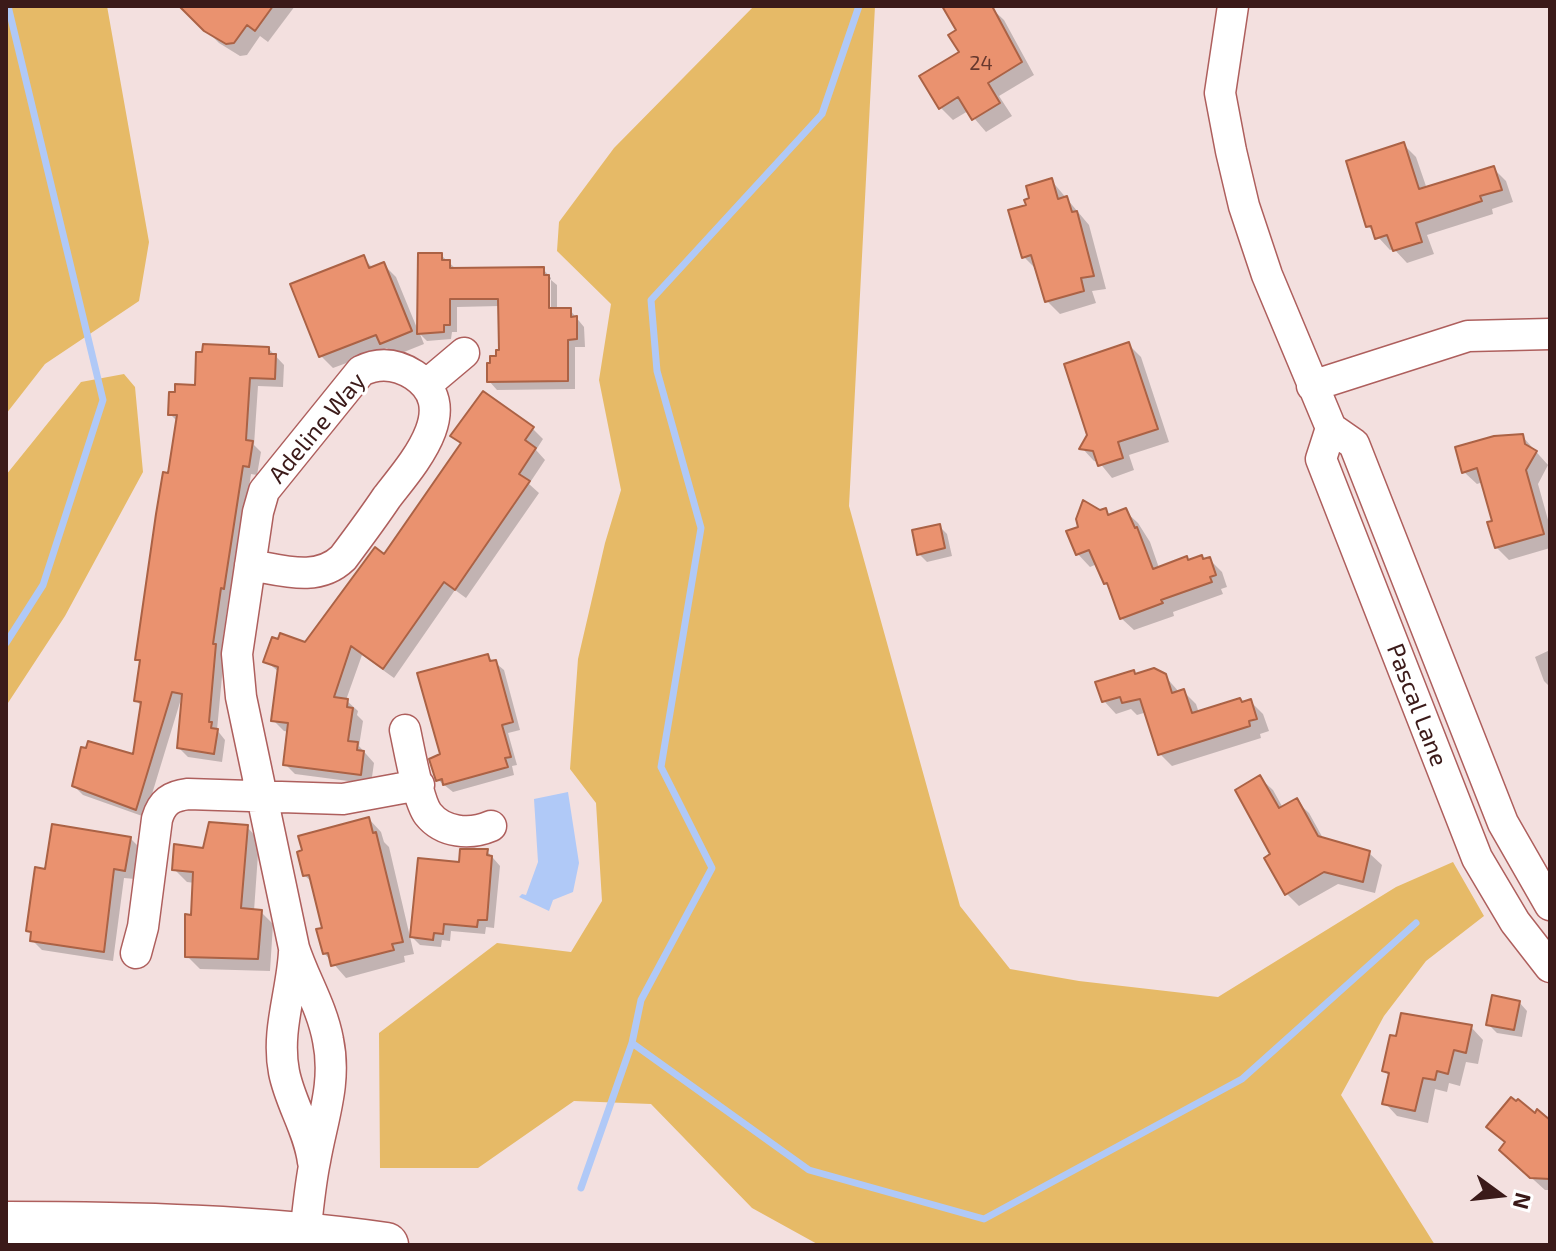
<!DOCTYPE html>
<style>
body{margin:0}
#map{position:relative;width:1556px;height:1251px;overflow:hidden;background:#f3e0df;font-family:"Exo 2",sans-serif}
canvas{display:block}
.frame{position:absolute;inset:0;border:8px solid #3b1a19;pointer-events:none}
.north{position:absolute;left:1460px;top:1155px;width:80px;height:80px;-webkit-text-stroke:6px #fff;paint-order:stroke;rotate:105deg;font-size:22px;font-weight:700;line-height:32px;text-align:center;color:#3b1a19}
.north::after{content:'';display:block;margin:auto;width:28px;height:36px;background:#3b1a19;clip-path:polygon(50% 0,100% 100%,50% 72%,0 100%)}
</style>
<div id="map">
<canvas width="1556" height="1251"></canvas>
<div class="frame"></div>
<div class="north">N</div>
</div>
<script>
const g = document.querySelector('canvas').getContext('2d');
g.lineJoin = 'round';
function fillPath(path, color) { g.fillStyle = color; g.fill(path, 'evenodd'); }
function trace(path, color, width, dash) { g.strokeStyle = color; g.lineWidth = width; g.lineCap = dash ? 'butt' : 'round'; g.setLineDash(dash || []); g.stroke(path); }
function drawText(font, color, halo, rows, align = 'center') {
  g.font = font + ' "Exo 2",sans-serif'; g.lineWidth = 6; g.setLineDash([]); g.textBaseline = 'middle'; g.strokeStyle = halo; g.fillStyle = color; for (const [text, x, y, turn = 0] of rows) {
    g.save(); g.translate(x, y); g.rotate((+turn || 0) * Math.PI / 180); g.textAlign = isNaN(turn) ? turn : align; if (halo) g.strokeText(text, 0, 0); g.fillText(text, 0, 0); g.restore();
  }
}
fillPath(new Path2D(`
 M6,6H107L149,242L139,301L45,364L6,414Z
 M754,6H875L849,506L960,906L1010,969L1079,981L1218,997L1396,887L1453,862L1484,916L1426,961L1384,1016L1341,1095L1435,1245H819L752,1208L651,1104L574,1101L478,1168H380L379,1033L497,943L571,952L602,901L596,803L570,769L578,659L605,543L621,490L599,380L611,304L557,251L559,222L614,148Z
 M124,374L135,387L143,472L65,616L6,706V475L81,382Z`), '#e6ba67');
fillPath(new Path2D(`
 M568,792L579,863L573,892L553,900L549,911L519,897L522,894L526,895L538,862L534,799Z`), '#b0c9f7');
fillPath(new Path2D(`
 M187,6H295L268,42L260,36L247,55L240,56L219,43L185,9Z
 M958,6H989L1004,20L1034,75L999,96L1012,116L986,132L968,111L953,120L941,108L962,53Z
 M1404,145L1416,157L1427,189L1493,168L1506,181L1513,202L1492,209L1493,214L1427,235L1434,254L1407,263L1394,249L1390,250L1368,226Z
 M1051,180L1089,225L1106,289L1092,291L1096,303L1060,314L1047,301L1036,269L1024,257L1028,206Z
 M441,255L457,270L543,269L551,278V280L547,276V318H551V280L557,285V310H570L584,327L585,347H575V389L497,390L489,381L501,352L500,306L457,307V332H452L451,339L427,341L420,334L424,344L394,356L387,348L333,368L321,356L363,258L373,268L383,264L396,277L419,333Z
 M1129,345L1141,357L1169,442L1129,455L1134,470L1112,478L1099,462L1094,461L1082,448Z
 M269,349L284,365L283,387L258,386L254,445L261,452L257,475L251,474L233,596H229L221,652L224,655L217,730L225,740L222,762L188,757L179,748L181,699L145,817L83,795L74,786L135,756L143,707L136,701L142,664L137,659L178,422L170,414L196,387Z
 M483,394L533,429L543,439L536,450L545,460L529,484L539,493L466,598L455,590L394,678L362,655L346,700L358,711L357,715L363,721L359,746L374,763L371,784L295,774L285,764L289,732L284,731L273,720L280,673L266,661L306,645L385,557L462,445L452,435Z
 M1522,436L1548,465L1538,484L1550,527V548L1509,560L1496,547L1494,523L1483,482L1477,484L1464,472Z
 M1105,510L1111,516L1125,511L1138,523L1150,542L1159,568L1209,559L1222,572L1227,587L1221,589L1223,594L1173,612L1174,616L1134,630L1121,618L1111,589L1105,583L1097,564L1090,567L1075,551L1081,528Z
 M939,526L947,534L952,556L927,562L919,554Z
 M1550,650V687L1544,681L1535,657Z
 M487,656L504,670L520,730L508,733L517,765L512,766L514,775L453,792L438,780L443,755Z
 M1137,676H1165L1179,692L1183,691L1196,704L1199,713L1250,701L1263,714L1269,731L1260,734L1261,738L1172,766L1160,754L1147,712L1137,715L1131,709L1116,714L1104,701Z
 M1260,778L1273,790L1283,808L1296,801L1309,813L1324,840L1369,853L1382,865L1375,893L1338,884L1299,906L1286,893L1273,855Z
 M369,819L381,832L384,842L389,847L414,954L404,956L405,962L346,978L324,953V929L313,883L304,875Z
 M247,827L259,840L254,911L261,912L273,924L270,971L200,969L187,956L195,883L187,882L174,869Z
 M130,838L140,848L135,879L124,878L113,961L42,950L32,940L33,935L28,931L47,871Z
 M487,851L500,866L494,928L486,927L485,934L451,931L450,941L442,940L441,947L420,945L412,937L461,864Z
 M1519,1002L1527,1011L1522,1037L1497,1033L1488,1024Z
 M1471,1027L1483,1040L1478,1064L1466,1062L1460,1086L1449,1083L1447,1092L1435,1089L1428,1123L1397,1116L1385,1103L1391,1077L1384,1071Z
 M1550,1123V1190H1545L1514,1162L1506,1144L1489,1127Z`), '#0003');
trace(new Path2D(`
 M6,643L43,585L103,400L8,6
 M632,1043L809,1170L984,1219L1242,1079L1416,923
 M581,1188L632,1043L641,1000L712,868L661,767L701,528L657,371L651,300L822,114L859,6`), '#b0c9f7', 7);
const building = new Path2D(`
 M179,6H273L255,31L247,25L234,43L226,44L204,31Z
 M942,6H992L1022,62L988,83L1000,103L972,120L958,97L939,109L919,76L959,52L948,35L956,30Z
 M1404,142L1419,189L1494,166L1502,190L1480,196L1482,201L1416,223L1422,242L1393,251L1387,235L1375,239L1371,226L1366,227L1346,161Z
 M1052,178L1058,199L1067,196L1072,212L1077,211L1094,276L1081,278L1084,291L1045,302L1031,255L1022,258L1008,210L1026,205L1024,200L1029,198L1026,186Z
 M418,253H442V260H450V268L544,267V275H549V308H571V317L577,316V339L568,340V381L487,382V363H490V356H496V350H499L498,299H450V325H444V332L417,334Z
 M364,255L369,268L384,262L412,331L380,344L376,335L319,357L290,284Z
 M1129,342L1158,429L1118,442L1123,458L1098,466L1093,451L1079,449L1087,435L1064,364Z
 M203,344L269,347V354H276L275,379L250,378L246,440L253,441L249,467L243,466L224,589L221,588L213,644H216L209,722H212L211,728L218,729L214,754L177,748L182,694L172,692L136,810L72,786L81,747L86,748L88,741L133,754L141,702L134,701L140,660H135L156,514L163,472L168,473L177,415H168L169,392H175V384L195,385L196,352H202Z
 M483,391L534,427L525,440L536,448L519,474L530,481L455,590L444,582L383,669L351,646L334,697L348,699L347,707L353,708L348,741L358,742L357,750L364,751L361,775L283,765L288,723L271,721L278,667L263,662L272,637L278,639L280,633L305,642L375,547L384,554L461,443L450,436Z
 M1523,434L1525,444L1537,451L1526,470L1544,534L1495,548L1487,522L1492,521L1477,468L1462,473L1455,447L1494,436Z
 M1083,500L1100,510L1106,508L1108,515L1126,508L1135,528L1137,527L1153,569L1187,556L1188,560L1202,555L1203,559L1210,557L1216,575L1210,577L1212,582L1161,600L1163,603L1120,619L1107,583L1104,584L1089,550L1076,555L1066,531L1078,527L1076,519Z
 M940,524L945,548L917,555L912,530Z
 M488,654L490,661L496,660L513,722L502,725L511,757L505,758L508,767L443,785L442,779L436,781L429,759L440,754L417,673Z
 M1154,668L1166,674L1172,693L1184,689L1192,713L1240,698L1242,702L1251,699L1257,719L1249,721L1250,726L1158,755L1140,699L1122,703L1120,697L1102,702L1095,682L1134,670L1135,674Z
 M1260,775L1279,808L1297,798L1318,836L1370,851L1363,882L1324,872L1285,895L1264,858L1270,854L1235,790Z
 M369,817L373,833L376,832L403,942L392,944L394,950L331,966L328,953L323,954L316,929L322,928L309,875L303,876L297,852L302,850L298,836Z
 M209,822L248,825L241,908L262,910L258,959L185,957V914L191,915L193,872L172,870L174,844L203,848Z
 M52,824L131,837L125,871L114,869L104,952L30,941L31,932L26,931L35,867L45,869Z
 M460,849H488L487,855L492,856L487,920H478L477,927L444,924L443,934L434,933L433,940L410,937L418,858L459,862Z
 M1492,995L1520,1001L1514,1030L1486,1025Z
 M1401,1013L1472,1025L1466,1053L1454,1050L1448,1074L1437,1071L1435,1080L1423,1078L1415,1111L1382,1104L1389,1073L1382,1071L1390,1035L1396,1036Z
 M1511,1097L1516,1101L1518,1099L1535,1113L1537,1109L1550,1120V1179L1530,1178L1499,1150L1505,1142L1486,1127Z`);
fillPath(building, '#ea926f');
trace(building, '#ab6245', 2);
const minor = new Path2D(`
 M1233,6L1220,93L1231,151L1244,206L1267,275L1331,428L1354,444L1503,823L1550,905
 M426,385L464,353
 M1312,386L1468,336L1550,334
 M1331,428L1321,459L1477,858L1515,922L1550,967
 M250,565C282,570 317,583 343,558C358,538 373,518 387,497C411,466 464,408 414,375C397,364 379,362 361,371L264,491L258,512L237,654L241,697L294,948C304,979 322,1007 328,1040C337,1083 322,1120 315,1161C310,1185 308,1210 305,1235
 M405,730C409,748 418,801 428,814C443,833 470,835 491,826
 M294,952C292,992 276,1031 284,1072C290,1103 309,1130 313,1162
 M136,953L143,927L157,819C162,802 171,796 188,794L343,799L419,785`);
const highway = new Path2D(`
 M6,1224C133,1224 260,1227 386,1245`);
trace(minor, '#ae5f5d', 33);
trace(highway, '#ae5f5d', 47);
trace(minor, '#fff', 30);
trace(highway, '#fff', 44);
drawText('20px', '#67382e', null, [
 ["24",981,63]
]);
drawText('24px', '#3b1a19', '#fff', [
 ["Adeline Way",317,428,-50],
 ["Pascal Lane",1417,705,69]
]);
</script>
